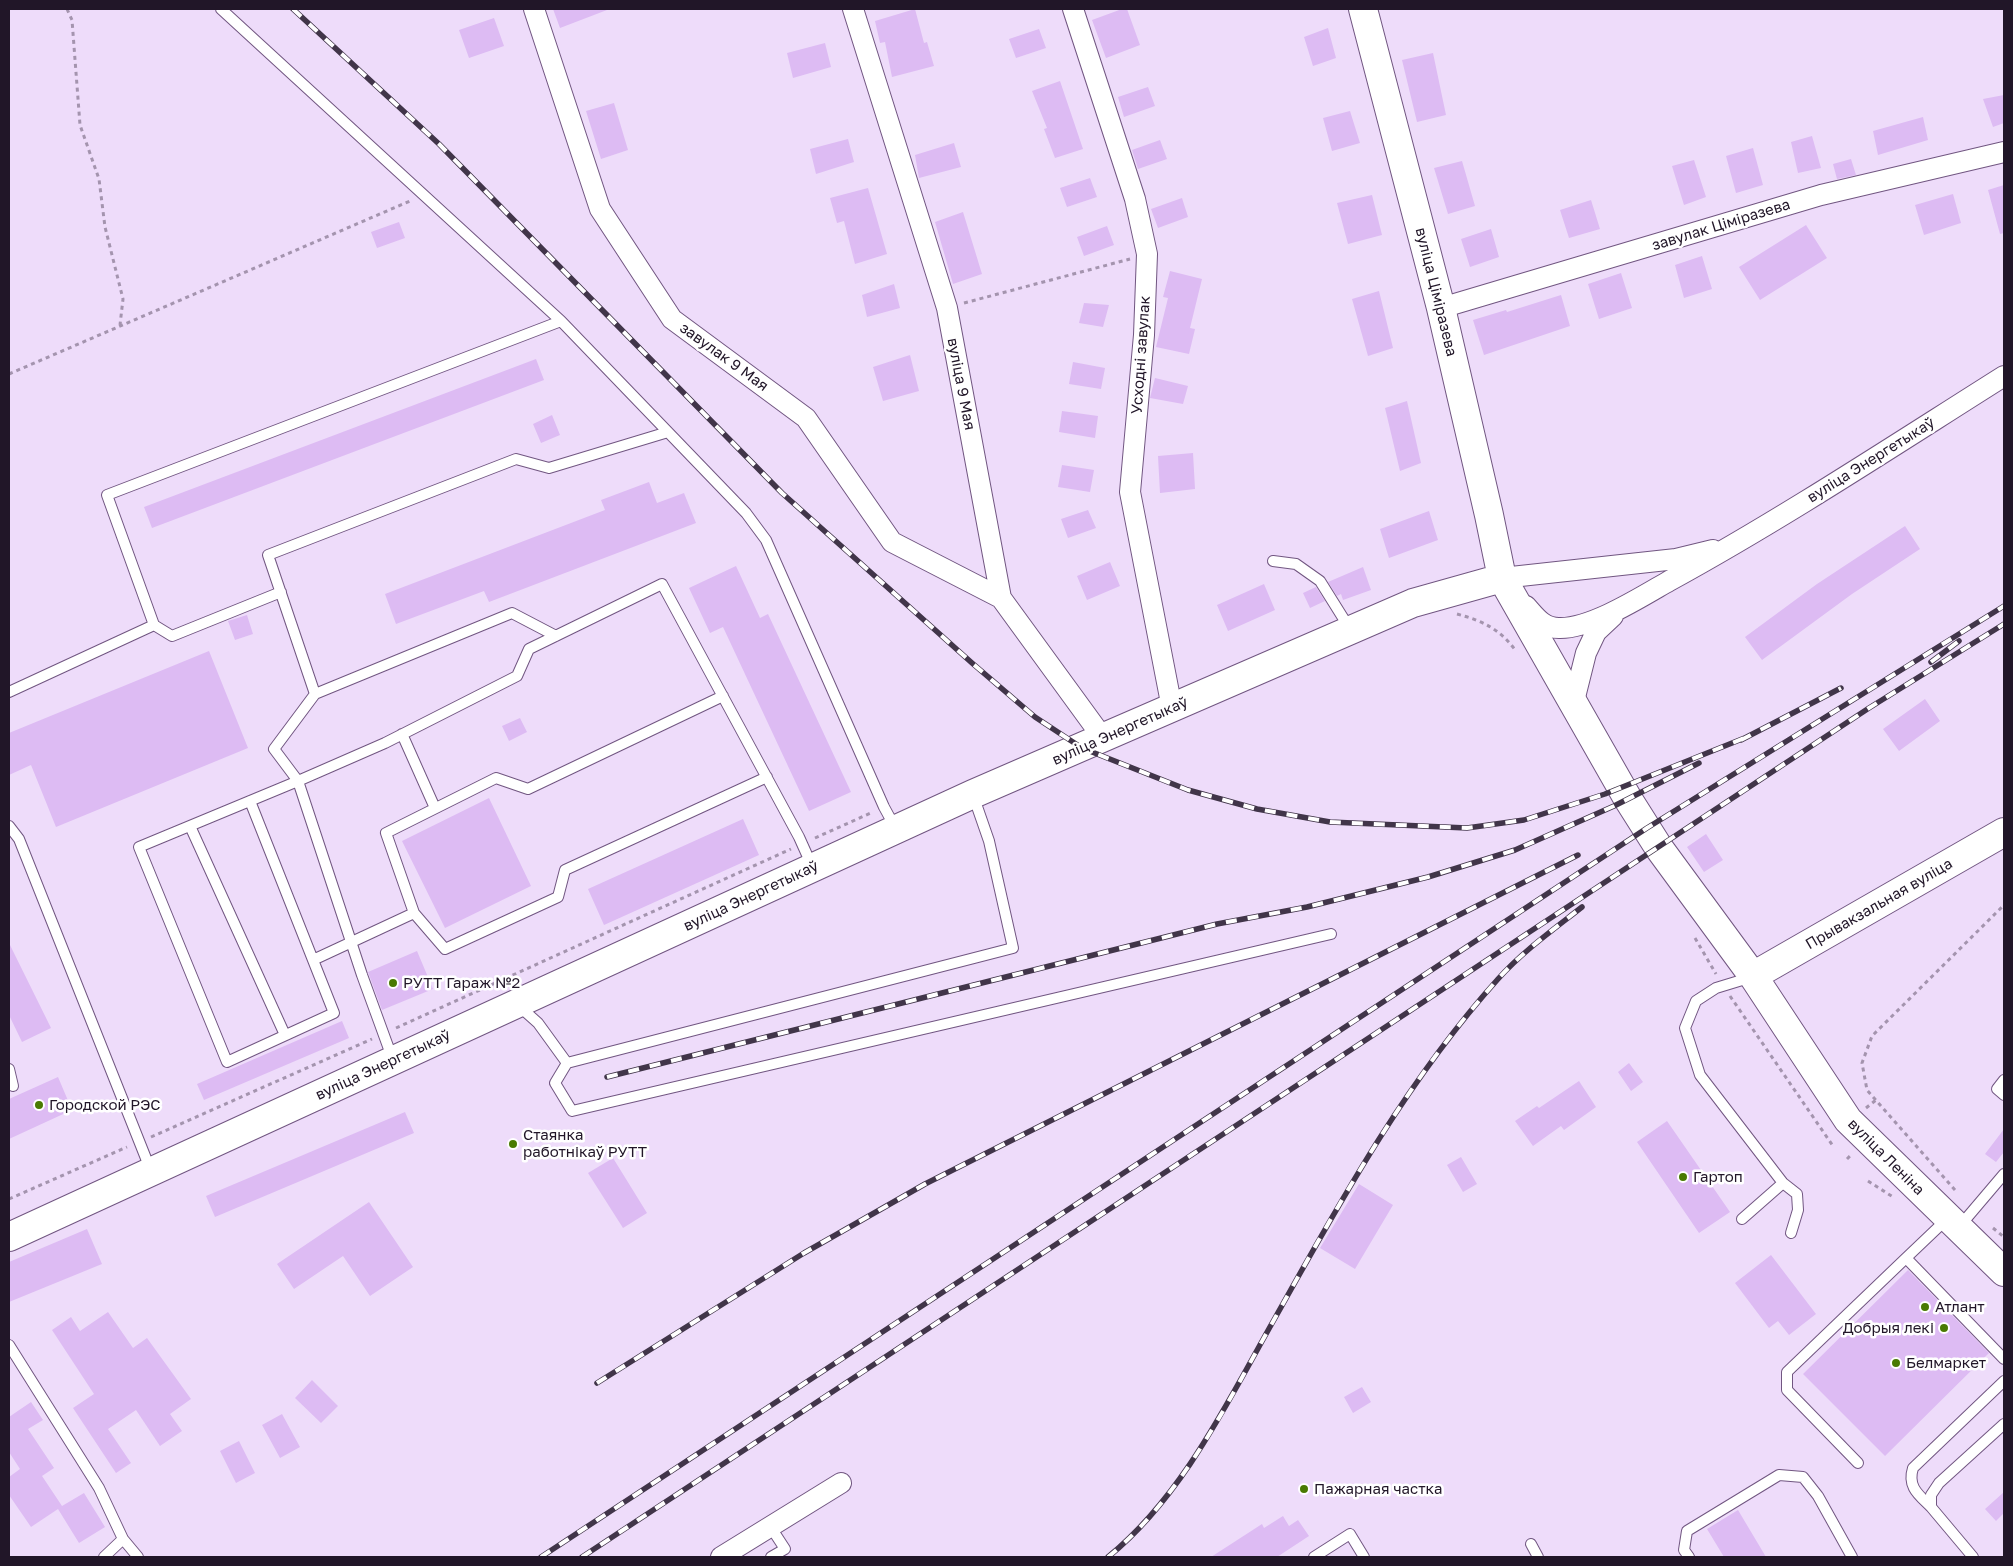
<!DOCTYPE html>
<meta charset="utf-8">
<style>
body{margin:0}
#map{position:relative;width:2013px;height:1566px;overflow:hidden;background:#eedcfa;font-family:"Golos Text",sans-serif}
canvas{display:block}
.frame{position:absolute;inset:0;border:10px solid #211628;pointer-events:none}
</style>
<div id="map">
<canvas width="2013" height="1566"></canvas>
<div class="frame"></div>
</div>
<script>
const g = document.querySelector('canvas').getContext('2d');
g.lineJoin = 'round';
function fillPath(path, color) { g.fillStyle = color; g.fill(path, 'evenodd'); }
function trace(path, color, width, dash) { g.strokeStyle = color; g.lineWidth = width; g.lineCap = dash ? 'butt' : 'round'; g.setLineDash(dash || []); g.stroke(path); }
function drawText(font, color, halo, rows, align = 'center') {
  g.font = font + ' "Golos Text",sans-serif'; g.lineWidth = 5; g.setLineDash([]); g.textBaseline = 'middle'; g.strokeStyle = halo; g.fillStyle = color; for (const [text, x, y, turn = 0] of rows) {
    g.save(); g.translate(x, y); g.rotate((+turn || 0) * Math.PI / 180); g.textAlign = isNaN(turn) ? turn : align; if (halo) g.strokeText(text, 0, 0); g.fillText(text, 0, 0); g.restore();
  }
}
fillPath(new Path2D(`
 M553,9H606L607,10L560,28Z
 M915,9L924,43L927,42L934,66L892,77L885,42L880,43L875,21Z
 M1122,9H1127L1140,45L1106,58L1092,20Z
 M494,18L504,46L469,58L459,30Z
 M1328,28L1336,58L1313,66L1304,37Z
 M1039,29L1046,48L1016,58L1009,39Z
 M825,43L831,67L793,78L787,53Z
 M1433,53L1446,115L1417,122L1402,60Z
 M1060,81L1083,149L1055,158L1044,129L1047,128L1032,91Z
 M1148,87L1155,106L1124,117L1118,97Z
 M2004,95V123L1993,127L1983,99Z
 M614,103L628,150L601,159L586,111Z
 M1350,111L1360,143L1332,151L1323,118Z
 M1923,117L1928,140L1878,155L1873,131Z
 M1812,136L1821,168L1798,173L1791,142Z
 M848,139L854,162L816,174L810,149Z
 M1160,140L1167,159L1138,169L1132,150Z
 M954,143L961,167L919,178L915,155Z
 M1753,148L1763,185L1736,193L1726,156Z
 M1851,159L1856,175L1837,179L1833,164Z
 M1694,160L1706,197L1684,205L1672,166Z
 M1462,161L1475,206L1448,214L1434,168Z
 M1090,178L1097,197L1067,207L1060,188Z
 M2004,185V233L2000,234L1988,190Z
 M868,188L887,254L855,264L844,221L837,223L830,198Z
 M1953,194L1961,223L1924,235L1915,205Z
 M1372,195L1382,235L1348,244L1337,203Z
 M1182,198L1188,217L1158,228L1151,209Z
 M1591,200L1600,229L1569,238L1560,210Z
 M963,212L982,274L953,284L935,222Z
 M399,222L405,238L377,248L371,232Z
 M1806,225L1827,258L1760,300L1739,267Z
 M1107,226L1114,245L1084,256L1077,237Z
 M1491,229L1499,257L1470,267L1461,239Z
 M1702,256L1712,289L1684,298L1675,265Z
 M1170,271L1202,279L1190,328L1195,329L1189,354L1156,347L1168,298L1163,297Z
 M1621,273L1632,308L1599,319L1588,284Z
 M894,284L900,308L867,317L862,295Z
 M1379,291L1393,348L1368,356L1352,299Z
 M1561,295L1570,326L1484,355L1473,320L1506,310L1507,312Z
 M1084,303L1109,305L1103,327L1079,323Z
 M910,355L919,391L883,401L873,367Z
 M536,359L544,380L152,528L144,507Z
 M1073,362L1105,368L1101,389L1069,384Z
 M1155,378L1188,386L1183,404L1150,398Z
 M1407,401L1421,463L1400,471L1385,408Z
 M1062,411L1098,416L1095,438L1059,432Z
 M552,415L560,435L541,443L533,424Z
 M1193,453L1195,489L1160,493L1158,456Z
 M1062,465L1094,470L1090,492L1058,487Z
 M649,482L657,503L684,493L696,523L489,602L484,591L396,624L385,594L605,510L601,500Z
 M1088,510L1096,528L1068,538L1061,519Z
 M1429,511L1438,540L1389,558L1380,529Z
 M1905,526L1920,549L1852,594L1762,660L1745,637L1817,584Z
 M1110,562L1120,586L1087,600L1077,576Z
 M736,566L760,618L768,614L851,792L809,811L723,627L710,633L689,588Z
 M1363,567L1371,590L1343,600L1341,594L1337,596L1328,582Z
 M1264,584L1275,610L1228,631L1217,605Z
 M1316,587L1325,601L1310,608L1303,593Z
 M247,615L253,634L235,640L228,621Z
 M209,651L248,748L56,827L31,765L9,775V733Z
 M1925,699L1940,721L1899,751L1883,729Z
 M520,718L527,732L509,741L502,726Z
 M489,798L531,886L445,928L402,841Z
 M743,819L759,855L604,925L588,889Z
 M1706,834L1723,860L1704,872L1687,847Z
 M9,943L51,1028L22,1042L9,1015Z
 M417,951L433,989L382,1010L368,972Z
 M342,1021L349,1038L204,1100L197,1084Z
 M1629,1063L1643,1082L1631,1091L1618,1072Z
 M58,1077L72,1110L9,1139V1099Z
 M1579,1081L1596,1107L1564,1130L1561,1126L1533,1146L1515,1121L1537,1106L1539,1108Z
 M405,1112L414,1133L215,1217L206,1196Z
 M1667,1121L1730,1212L1699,1233L1637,1142Z
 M2004,1129V1152L1996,1162L1985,1154Z
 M1461,1157L1477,1184L1463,1192L1447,1165Z
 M613,1158L647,1213L623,1228L588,1173Z
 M1359,1184L1393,1205L1355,1269L1320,1248Z
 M369,1202L413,1267L370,1296L343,1256L294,1289L277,1264Z
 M87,1229L102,1264L9,1302V1262Z
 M1771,1255L1816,1314L1789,1335L1778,1321L1769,1328L1735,1283Z
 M1908,1270L1989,1353L1885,1456L1803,1374Z
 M108,1312L133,1348L147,1338L191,1399L170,1414L182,1431L160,1446L136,1410L108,1429L131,1463L116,1473L73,1408L94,1394L52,1330L71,1317L80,1331Z
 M312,1380L338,1406L321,1423L295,1398Z
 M1362,1387L1371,1402L1353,1413L1344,1397Z
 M31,1402L43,1420L28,1429L54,1468L42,1476L62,1506L84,1493L105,1527L79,1543L58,1509L31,1527L9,1495V1477L20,1469L9,1452V1417Z
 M282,1414L300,1447L280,1458L262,1425Z
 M239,1441L255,1473L236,1483L220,1451Z
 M2004,1492V1513L1996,1521L1985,1509Z
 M1738,1510L1766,1557H1724L1707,1529Z
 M1283,1516L1289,1526L1298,1520L1309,1536L1277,1557H1211L1262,1524L1264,1528Z`), '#ddbbf3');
const lane = new Path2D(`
 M221,9L561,321L746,513L766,540L884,807L896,829
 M1273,561L1296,564L1320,581L1350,629
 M154,625L172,636L281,592
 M9,692L154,625L107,495L561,321
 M315,694L268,555L516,459L549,468L668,432
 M402,734L435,808
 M250,801L334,1013L227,1062L139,847L298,781L274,749L315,694L512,613L556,636
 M9,826L19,839L151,1171
 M190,826L285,1035
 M414,913L386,833L496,778L528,789L723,696
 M313,960L414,913L445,949L558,897L565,870L767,777
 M519,1006L538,1023L567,1063L1013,948L989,841L973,795
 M393,1060L362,975L298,781L385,743L517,676L529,649L662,584L799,837L812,866
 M567,1063L555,1083L572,1111L1331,934
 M9,1069L13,1086
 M2004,1080L1997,1089L2004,1095
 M1783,1183L1797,1194L1798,1210L1791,1233
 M1948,1218L1906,1258L2004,1359
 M1742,1219L1783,1183L1700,1075L1685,1028L1696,1001L1716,988L1752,977
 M1959,1227L2004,1174
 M9,1345L99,1488L123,1539L138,1557
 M1858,1463L1787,1390V1372L1906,1258
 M1931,1507C1919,1495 1907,1487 1913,1468L2004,1381
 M770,1526L785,1549L771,1557
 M1531,1544L1538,1557
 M104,1557L123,1539
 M1314,1557L1350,1534L1364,1557
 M1689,1557L1684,1550L1687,1531L1779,1475L1803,1477L1818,1496L1852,1557
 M1973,1557L1931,1507V1495L1939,1483L2004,1424`);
const street = new Path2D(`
 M534,9L600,209L672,319L806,418L892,542L1001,598
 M853,9L947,308L1001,598L1103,738
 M1073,9L1135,199L1147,254L1144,335L1130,492L1172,708
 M1441,308L1821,195L2004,152
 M1502,578L1676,559L1713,550
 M1526,606C1536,617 1543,628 1559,628C1591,629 1641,597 1669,581C1784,518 1893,446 2004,376
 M1573,705L1586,653L1596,632L1613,616
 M721,1557L841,1483`);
const secondary = new Path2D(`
 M1363,9L1441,308L1489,515L1502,578L1628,799L1659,848L1753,976L1848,1120L2004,1272
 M1753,976L2004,832
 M9,1237L973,794L1413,603L1502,578`);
trace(lane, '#715681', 12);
trace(street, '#715681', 22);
trace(secondary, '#715681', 30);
trace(new Path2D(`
 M67,9L72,20L80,125L99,179L105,227L123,299L120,325
 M964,303L1130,259
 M9,374L410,201
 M1457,614C1483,621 1500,629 1516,651
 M815,838L873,812
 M1695,938L1716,974
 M1730,996L1833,1146
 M396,1028L791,849
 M1866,1108L1876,1100
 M151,1137L372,1039
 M1847,1159L1852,1154
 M1868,1181L1893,1197
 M1955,1190L1867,1090L1862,1063L1872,1036L2004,905
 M9,1199L127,1147
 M1993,1228L2004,1237`), '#a494ae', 3, [4, 4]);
trace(lane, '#fff', 10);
trace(street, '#fff', 20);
trace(secondary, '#fff', 28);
const rail = new Path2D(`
 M293,9L439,144L782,493L972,663L1035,717L1082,748L1188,790L1257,809L1330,822L1467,828L1524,820L1605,794L1747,737
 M1931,662L1959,641
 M1741,740L1841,688
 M607,1077L1217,924L1307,907L1428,877L1515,850L1614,806L1699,763
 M597,1383L804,1253L925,1184L1578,855
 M541,1557L1647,828L2004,606
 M582,1557L1869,708L2004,624
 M1108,1557C1183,1496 1228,1401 1275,1318C1341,1200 1407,1080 1498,979C1522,952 1554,929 1582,907`);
trace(rail, '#413549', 5.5);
trace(rail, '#fff', 4, [11]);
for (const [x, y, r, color] of [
 [393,983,5,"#497a02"],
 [39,1105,5,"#497a02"],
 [513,1144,5,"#497a02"],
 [1683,1177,5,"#497a02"],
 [1925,1307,5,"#497a02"],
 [1944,1328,5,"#497a02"],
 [1896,1363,5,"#497a02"],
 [1304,1489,5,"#497a02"]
]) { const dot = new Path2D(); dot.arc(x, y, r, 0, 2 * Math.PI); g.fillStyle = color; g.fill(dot); trace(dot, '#fff', 2); }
drawText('15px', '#211628', '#fff', [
 ["завулак Ціміразева",1721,225,-17],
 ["вуліца Ціміразева",1436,292,76],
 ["Усходні завулак",1141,355,-86],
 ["завулак 9 Мая",724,357,36],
 ["вуліца 9 Мая",961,384,79],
 ["вуліца Энергетыкаў",1871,460,-32],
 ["вуліца Энергетыкаў",1120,731,-24],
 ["вуліца Энергетыкаў",751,896,-25],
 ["Прывакзальная вуліца",1879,904,-30],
 ["вуліца Энергетыкаў",383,1065,-25],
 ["вуліца Леніна",1886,1157,45]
]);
drawText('15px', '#211628', '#fff', [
 ["РУТТ Гараж №2",403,983],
 ["Городской РЭС",49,1105],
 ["Стаянка",523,1135],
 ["работнікаў РУТТ",523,1152],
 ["Гартоп",1693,1177],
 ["Атлант",1935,1307],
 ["Добрыя лекі",1934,1328,"right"],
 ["Белмаркет",1906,1363],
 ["Пажарная частка",1314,1489]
], 'left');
</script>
